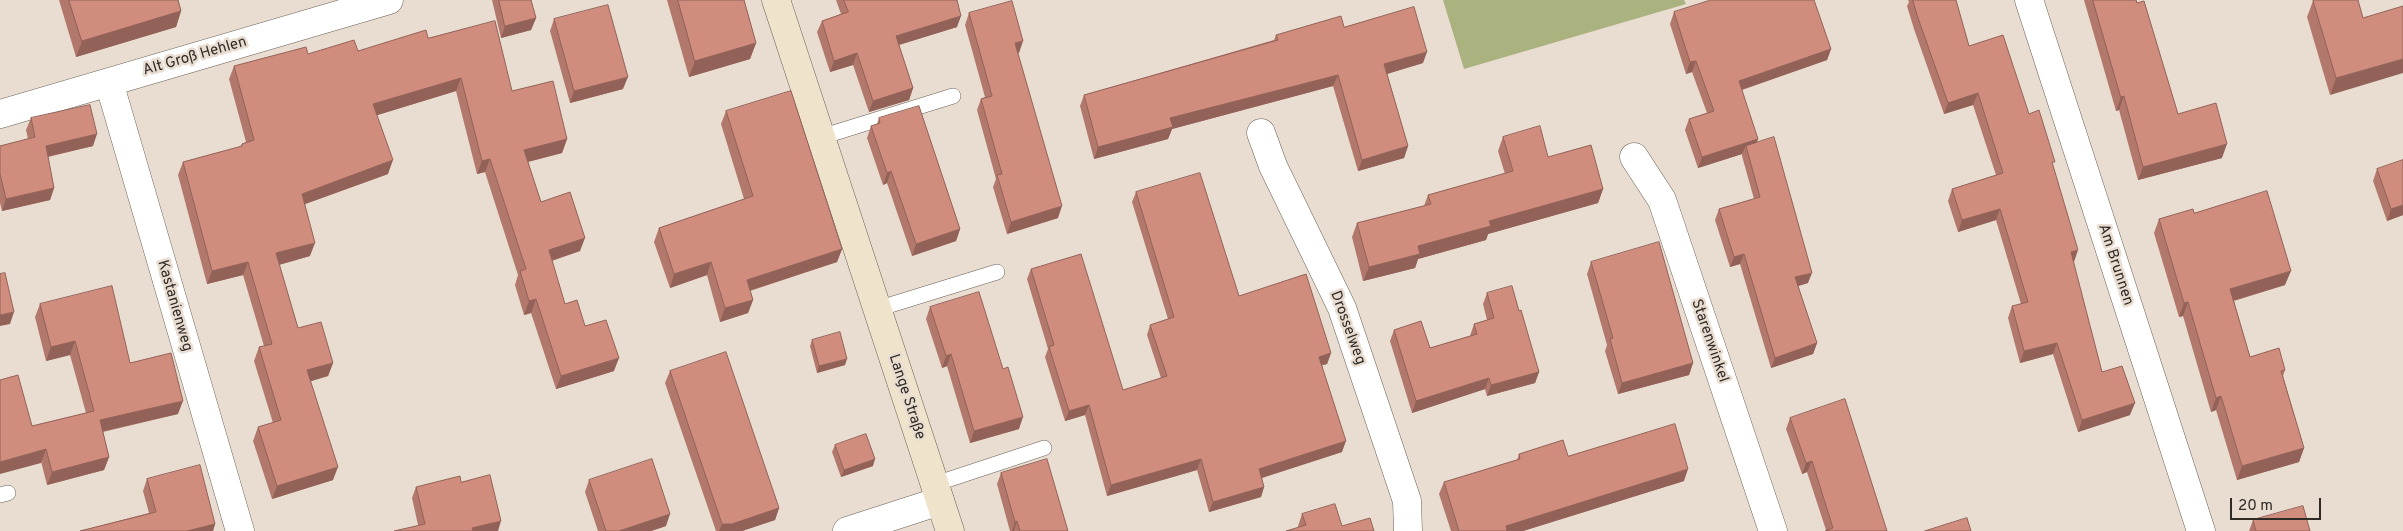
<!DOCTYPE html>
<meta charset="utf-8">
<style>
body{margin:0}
#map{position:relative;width:2403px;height:531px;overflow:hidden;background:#e9ddd1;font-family:Overpass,sans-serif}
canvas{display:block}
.scale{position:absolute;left:2230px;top:498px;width:91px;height:22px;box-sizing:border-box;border:2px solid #2e2a25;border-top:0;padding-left:6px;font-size:15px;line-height:18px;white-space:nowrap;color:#2e2a25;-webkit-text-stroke:4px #e9ddd1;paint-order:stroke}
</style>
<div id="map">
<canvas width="2403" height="531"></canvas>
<div class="scale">20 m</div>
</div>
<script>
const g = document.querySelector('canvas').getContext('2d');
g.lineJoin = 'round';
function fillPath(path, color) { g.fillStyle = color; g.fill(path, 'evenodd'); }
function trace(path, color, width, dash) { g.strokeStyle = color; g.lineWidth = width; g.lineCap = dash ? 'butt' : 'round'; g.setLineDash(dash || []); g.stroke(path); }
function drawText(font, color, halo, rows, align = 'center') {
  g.font = font + ' Overpass,sans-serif'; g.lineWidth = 5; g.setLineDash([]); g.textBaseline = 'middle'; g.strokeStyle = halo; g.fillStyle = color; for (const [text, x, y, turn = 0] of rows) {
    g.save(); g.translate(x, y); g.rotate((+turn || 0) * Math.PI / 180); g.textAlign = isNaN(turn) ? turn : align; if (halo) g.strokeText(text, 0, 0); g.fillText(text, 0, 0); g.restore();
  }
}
fillPath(new Path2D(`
 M1443,0H1684L1686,4L1464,69Z`), '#aab280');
const lane = new Path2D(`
 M821,137L953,96
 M877,309L997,272
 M935,484L1044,448
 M0,495L8,493`);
const street = new Path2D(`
 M2029,0L2201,531
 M109,82L240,531
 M0,114L389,0
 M1261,133L1273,166L1342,308L1407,501L1408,531
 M1634,157L1662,200L1773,531
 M847,531L940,501`);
const secondary = new Path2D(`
 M776,0L950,531`);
trace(lane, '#6a6156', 16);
trace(street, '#6a6156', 29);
trace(secondary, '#6a6156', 29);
trace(lane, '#fff', 15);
trace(street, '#fff', 28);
trace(secondary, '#f0e3cc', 28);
fillPath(new Path2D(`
 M59,0H178L181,11L176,27L76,57Z
 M492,0H531L536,18L531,30L501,38Z
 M667,0H744L756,43L750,59L689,77Z
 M836,0H957V27L899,45L913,88L909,100L869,112L853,65L830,72L817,32L822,21L841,14Z
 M1908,0H1956L1969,46L2029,114L2053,167L2074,262H2073L2102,372L2130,415L2078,432L2053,354L2020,363L2008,318L2012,306L2021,304L1996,220L1958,232L1948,201L1952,189L1996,175L1973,105L1944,114L1914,29L1907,6L1909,2Z
 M2084,0H2136L2178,114L2222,158L2138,180L2119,110L2116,111Z
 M2313,1L2363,18L2330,95L2307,17Z
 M1674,12L1831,49L1827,60L1742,90L1757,142L1808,283L1798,286L1817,343L1813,354L1771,368L1740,264L1730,267L1715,220L1719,209L1754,199L1742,156V154L1698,168L1685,130L1689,119L1707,113L1692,72L1686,74L1670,24Z
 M969,13L1019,53H1017L1058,218L1007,234L993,187L996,179L977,110L981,99L985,97L965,25Z
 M554,19L623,89L570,103L550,31Z
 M1344,27L1423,63L1387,74L1408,146L1404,158L1358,171L1333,86L1172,129L1168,139L1094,159L1080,106L1084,95L1274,40L1276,35Z
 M428,38L512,91L567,139L562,153L528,162L541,202L580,251L552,261L565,304L585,326L614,371L556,389L531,313L524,315L515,285L518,275L485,172L477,174L456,91L377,115L388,174L305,204L310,256L279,265L298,328L333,363L328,376L310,381L333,480L272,499L253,441L258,427L273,423L254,361L259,347L264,346L243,275L207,284L178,175L183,162L240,147L242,144L246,142L229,79L234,66L308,54L358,51Z
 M726,111L842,249L837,262L750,291L753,300L748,313L720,322L707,275L670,288L654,242L659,228L744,199L721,124Z
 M31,118L93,146L48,157L54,188L50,200L2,211L0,203V146L28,139L26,130Z
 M879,118L960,229L956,241L912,256L887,183L883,185L867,138L871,126L877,124Z
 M1503,137L1548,157L1603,189L1598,203L1488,234L1486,240L1418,259L1415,268L1363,281L1352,237L1357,223L1424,206L1428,195L1505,174L1498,151Z
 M2377,169L2403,215L2387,221L2373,181Z
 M1136,192L1239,296L1331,353L1327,364L1322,365L1342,452L1262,478L1264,487L1261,497L1209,512L1197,470L1107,496L1085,415L1065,421L1045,357L1048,349L1027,279L1031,269L1123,390L1161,378L1147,335L1150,325L1168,319L1132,202Z
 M2194,213L2285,285L2234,301L2250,357L2285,370L2283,376L2304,448L2299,462L2237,480L2216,410L2211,412L2183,316L2179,317L2154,233L2159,219Z
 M1591,262L1693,363L1689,375L1618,394L1605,351L1607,345L1587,274Z
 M1487,293L1519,311L1539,372L1535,383L1487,396L1485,389L1412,413L1390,341L1394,330L1430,348L1470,336L1474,324L1487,320L1483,304Z
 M40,304L130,363L178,414L103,432L109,457L104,470L47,485L32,426L86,413L70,355L46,361L35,317Z
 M930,307L1019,429L970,443L947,366L942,368L926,319Z
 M812,340L845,365L817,373L810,346Z
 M670,371L779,508L775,520L742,531H716L665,383Z
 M1790,418L1887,531L1826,530L1807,472L1802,474L1786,429Z
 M835,445L873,466L841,477L832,452Z
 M1519,454L1568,456L1684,481L1523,531H1451L1439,494L1444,482L1517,460Z
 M1001,473L1068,531H1010L997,484Z
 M147,479L215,524L213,531H80L149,513L143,491Z
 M589,480L666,526L651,531H598L585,492Z
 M461,482L498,531L418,525L412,498L416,487Z
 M1302,514L1342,526L1298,527V526Z
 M2253,520L2310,531H2249Z`), '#b3786c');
fillPath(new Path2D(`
 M181,11L176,27L76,57L82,41Z
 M961,16L957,27L892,47L896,36Z
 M536,18L531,30L501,38L505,26Z
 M1023,41L1019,53L1010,55L1015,43Z
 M756,43L750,59L689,77L695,61Z
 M1831,49L1827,60L1735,92L1739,81Z
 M1427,52L1423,63L1380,76L1384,64Z
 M857,53L853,65L830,72L834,61Z
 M2403,59V73L2330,95L2336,78Z
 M1696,61L1692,72L1686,74L1690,62Z
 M1338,75L1333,86L1172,129L1168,139L1094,159L1098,147L1170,118Z
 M628,77L623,89L570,103L574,91Z
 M461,78L456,91L368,118L373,104Z
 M913,88L909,100L869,112L873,101Z
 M1978,93L1973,105L1944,114L1948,103Z
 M2124,96L2119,110L2116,111L2121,97Z
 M97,134L93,146L41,158L46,146Z
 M567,139L562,153L519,164L524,150Z
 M1758,139L1754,151L1746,146L1742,154L1698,168L1702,157Z
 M2227,144L2222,158L2138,180L2143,167Z
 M1408,146L1404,158L1358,171L1362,160Z
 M490,159L485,172L477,174L482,161Z
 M393,160L388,174L297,207L302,194Z
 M891,171L887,183L883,185L887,173Z
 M54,188L50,200L2,211L6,199Z
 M1603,189L1598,203L1488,234L1486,240L1418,259L1415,268L1363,281L1369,267L1418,246L1489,221Z
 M2403,205V215L2387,221L2391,209Z
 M1062,206L1058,218L1007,234L1011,222Z
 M2000,209L1996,220L1958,232L1962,220Z
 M960,229L956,241L912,256L916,244Z
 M585,238L580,251L544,263L549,250Z
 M315,243L310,256L271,267L276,253Z
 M842,249L837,262L742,293L747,280Z
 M2078,250L2074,262L2066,264L2071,252Z
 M1744,254L1740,264L1730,267L1734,257Z
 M248,262L243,275L207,284L212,271Z
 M711,262L707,275L670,288L674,274Z
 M2291,271L2285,285L2225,303L2230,289Z
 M1812,273L1808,283L1791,288L1795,277Z
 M536,299L531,313L524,315L529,301Z
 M753,300L748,313L720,322L725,308Z
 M2188,302L2183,316L2179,317L2184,303Z
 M14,312L10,324L0,326V315Z
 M75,341L70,355L46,361L51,347Z
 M1817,343L1813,354L1771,368L1775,358Z
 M2057,343L2053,354L2020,363L2024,351Z
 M1331,353L1327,364L1315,367L1319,357Z
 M951,354L947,366L942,368L946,356Z
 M619,358L614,371L556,389L561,376Z
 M847,359L845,365L817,373L819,366Z
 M333,363L328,376L302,384L307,370Z
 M1693,363L1689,375L1618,394L1622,383Z
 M1539,372L1535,383L1487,396L1491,385Z
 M1489,378L1485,389L1412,413L1416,401Z
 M2221,396L2216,410L2211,412L2216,398Z
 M183,401L178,414L95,433L100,420Z
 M2135,403L2130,415L2078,432L2082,420Z
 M1089,405L1085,415L1065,421L1069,411Z
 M1023,417L1019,429L970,443L974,431Z
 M1346,441L1342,452L1255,480L1259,469Z
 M2304,448L2299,462L2237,480L2242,466Z
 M46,449L41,463L0,474V462Z
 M109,457L104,470L47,485L52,472Z
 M875,459L873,466L841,477L844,470Z
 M1201,459L1197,470L1107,496L1111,485Z
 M1812,461L1807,472L1802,474L1806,463Z
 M338,467L333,480L272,499L277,486Z
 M1688,469L1684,481L1523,531H1504L1506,526Z
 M1264,487L1261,497L1209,512L1213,502Z
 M779,508L775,520L742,531H719L722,524Z
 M670,514L666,526L651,531H619Z
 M501,521L498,531H471L472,528Z
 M1017,521L1014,531H1012L1015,522Z
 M215,524L213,531H187Z`), '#926258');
const building = new Path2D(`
 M69,0H178L181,11L82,41Z
 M499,0H531L536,18L505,26Z
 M678,0H744L756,43L695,61Z
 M844,0H957L961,16L896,36L913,88L873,101L857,53L834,61L822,21L848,12Z
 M1711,0H1814L1831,49L1739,81L1758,139L1702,157L1689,119L1714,111L1696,61L1690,62L1674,12Z
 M1913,0H1956L1969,46L2003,35L2029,114L2039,110L2055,162H2052L2078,250L2071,252L2102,372L2122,366L2135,403L2082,420L2057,343L2024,351L2012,306L2028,302L2000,209L1962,220L1952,189L2003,173L1978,93L1948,103L1918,18Z
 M2093,0H2136L2137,3L2144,1L2178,114L2216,103L2227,144L2143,167L2124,96L2121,97Z
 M2316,0H2358L2363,18L2403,6V59L2336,78L2313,1Z
 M1012,1L1023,41L1015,43L1062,206L1011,222L997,175L1002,174L981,99L992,96L969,13Z
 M608,5L628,77L574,91L554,19Z
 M1414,7L1427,52L1384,64L1408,146L1362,160L1338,75L1170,118L1173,127L1098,147L1084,95L1278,40L1276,35L1341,16L1344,27Z
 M495,21L512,91L553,81L567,139L524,150L541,202L570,192L585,238L549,250L565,304L577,300L585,326L606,320L619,358L561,376L536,299L529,301L520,271L526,269L490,159L482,161L461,78L373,104L393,160L302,194L315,243L276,253L298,328L321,322L333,363L307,370L338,467L277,486L258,427L281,420L259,347L272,344L248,262L212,271L183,162L242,146V144L254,140L234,66L306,47L308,54L354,40L358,51L426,30L428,38Z
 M791,91L842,249L747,280L753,300L725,308L711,262L674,274L659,228L753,196L726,111Z
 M90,105L97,134L46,146L54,188L6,199L0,174V146L35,137L31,118Z
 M919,106L960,229L916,244L891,171L887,173L871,126L880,123L879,118Z
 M1540,126L1548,157L1591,145L1603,189L1489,221L1491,226L1418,246L1420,254L1369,267L1357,223L1431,204L1428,195L1513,171L1503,137Z
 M1774,137L1812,273L1795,277L1817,343L1775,358L1744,254L1734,257L1719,209L1760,197L1746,146Z
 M2403,160V205L2391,209L2377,169Z
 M1200,173L1239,296L1306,274L1331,353L1319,357L1346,441L1259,469L1264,487L1213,502L1201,459L1111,485L1089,405L1069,411L1049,347L1054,345L1031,269L1081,254L1123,390L1167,376L1150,325L1174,317L1136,192Z
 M2267,191L2291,271L2230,289L2250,357L2279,348L2285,370L2281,371L2304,448L2242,466L2221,396L2216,398L2188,302L2184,303L2159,219L2193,209L2194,213Z
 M1659,242L1693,363L1622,383L1610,339L1613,338L1591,262Z
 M5,273L14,312L0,315V274Z
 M112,286L130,363L171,353L183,401L100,420L109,457L52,472L46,449L0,462V380L18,375L32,426L94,411L75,341L51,347L40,304Z
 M1512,286L1519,311L1521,310L1539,372L1491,385L1489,378L1416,401L1394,330L1421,321L1430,348L1477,334L1474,324L1494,318L1487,293Z
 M979,292L1003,369L1008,367L1023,417L974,431L951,354L946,356L930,307Z
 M840,332L847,359L819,366L812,340Z
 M726,352L779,508L732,524H722L670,371Z
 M1845,399L1887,531H1825L1833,528L1812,461L1806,463L1790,418Z
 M1675,424L1688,469L1506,526L1507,531H1459L1444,482L1520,459L1519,454L1563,440L1568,456Z
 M866,434L875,459L844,470L835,445Z
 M652,459L670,514L619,531H606L589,480Z
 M1047,459L1068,531H1020L1017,521L1015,522L1001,473Z
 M200,465L215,524L187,531H80L156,512L147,479Z
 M490,475L501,521L472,528L473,531H394L425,524L416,487L460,476L461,482Z
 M1335,504L1342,526L1370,518L1374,531H1286L1306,525L1302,514Z
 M2303,506L2310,531H2256L2253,520Z
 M1967,518L1971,531H1925Z`);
fillPath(building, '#d08c7d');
trace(building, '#926258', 1);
drawText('15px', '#2e2a25', '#e9ddd1', [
 ["Alt Groß Hehlen",195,57,-16],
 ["Am Brunnen",2115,265,72],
 ["Kastanienweg",174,306,74],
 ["Drosselweg",1347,328,70],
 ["Starenwinkel",1709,341,71],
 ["Lange Straße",906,397,72]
]);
</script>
